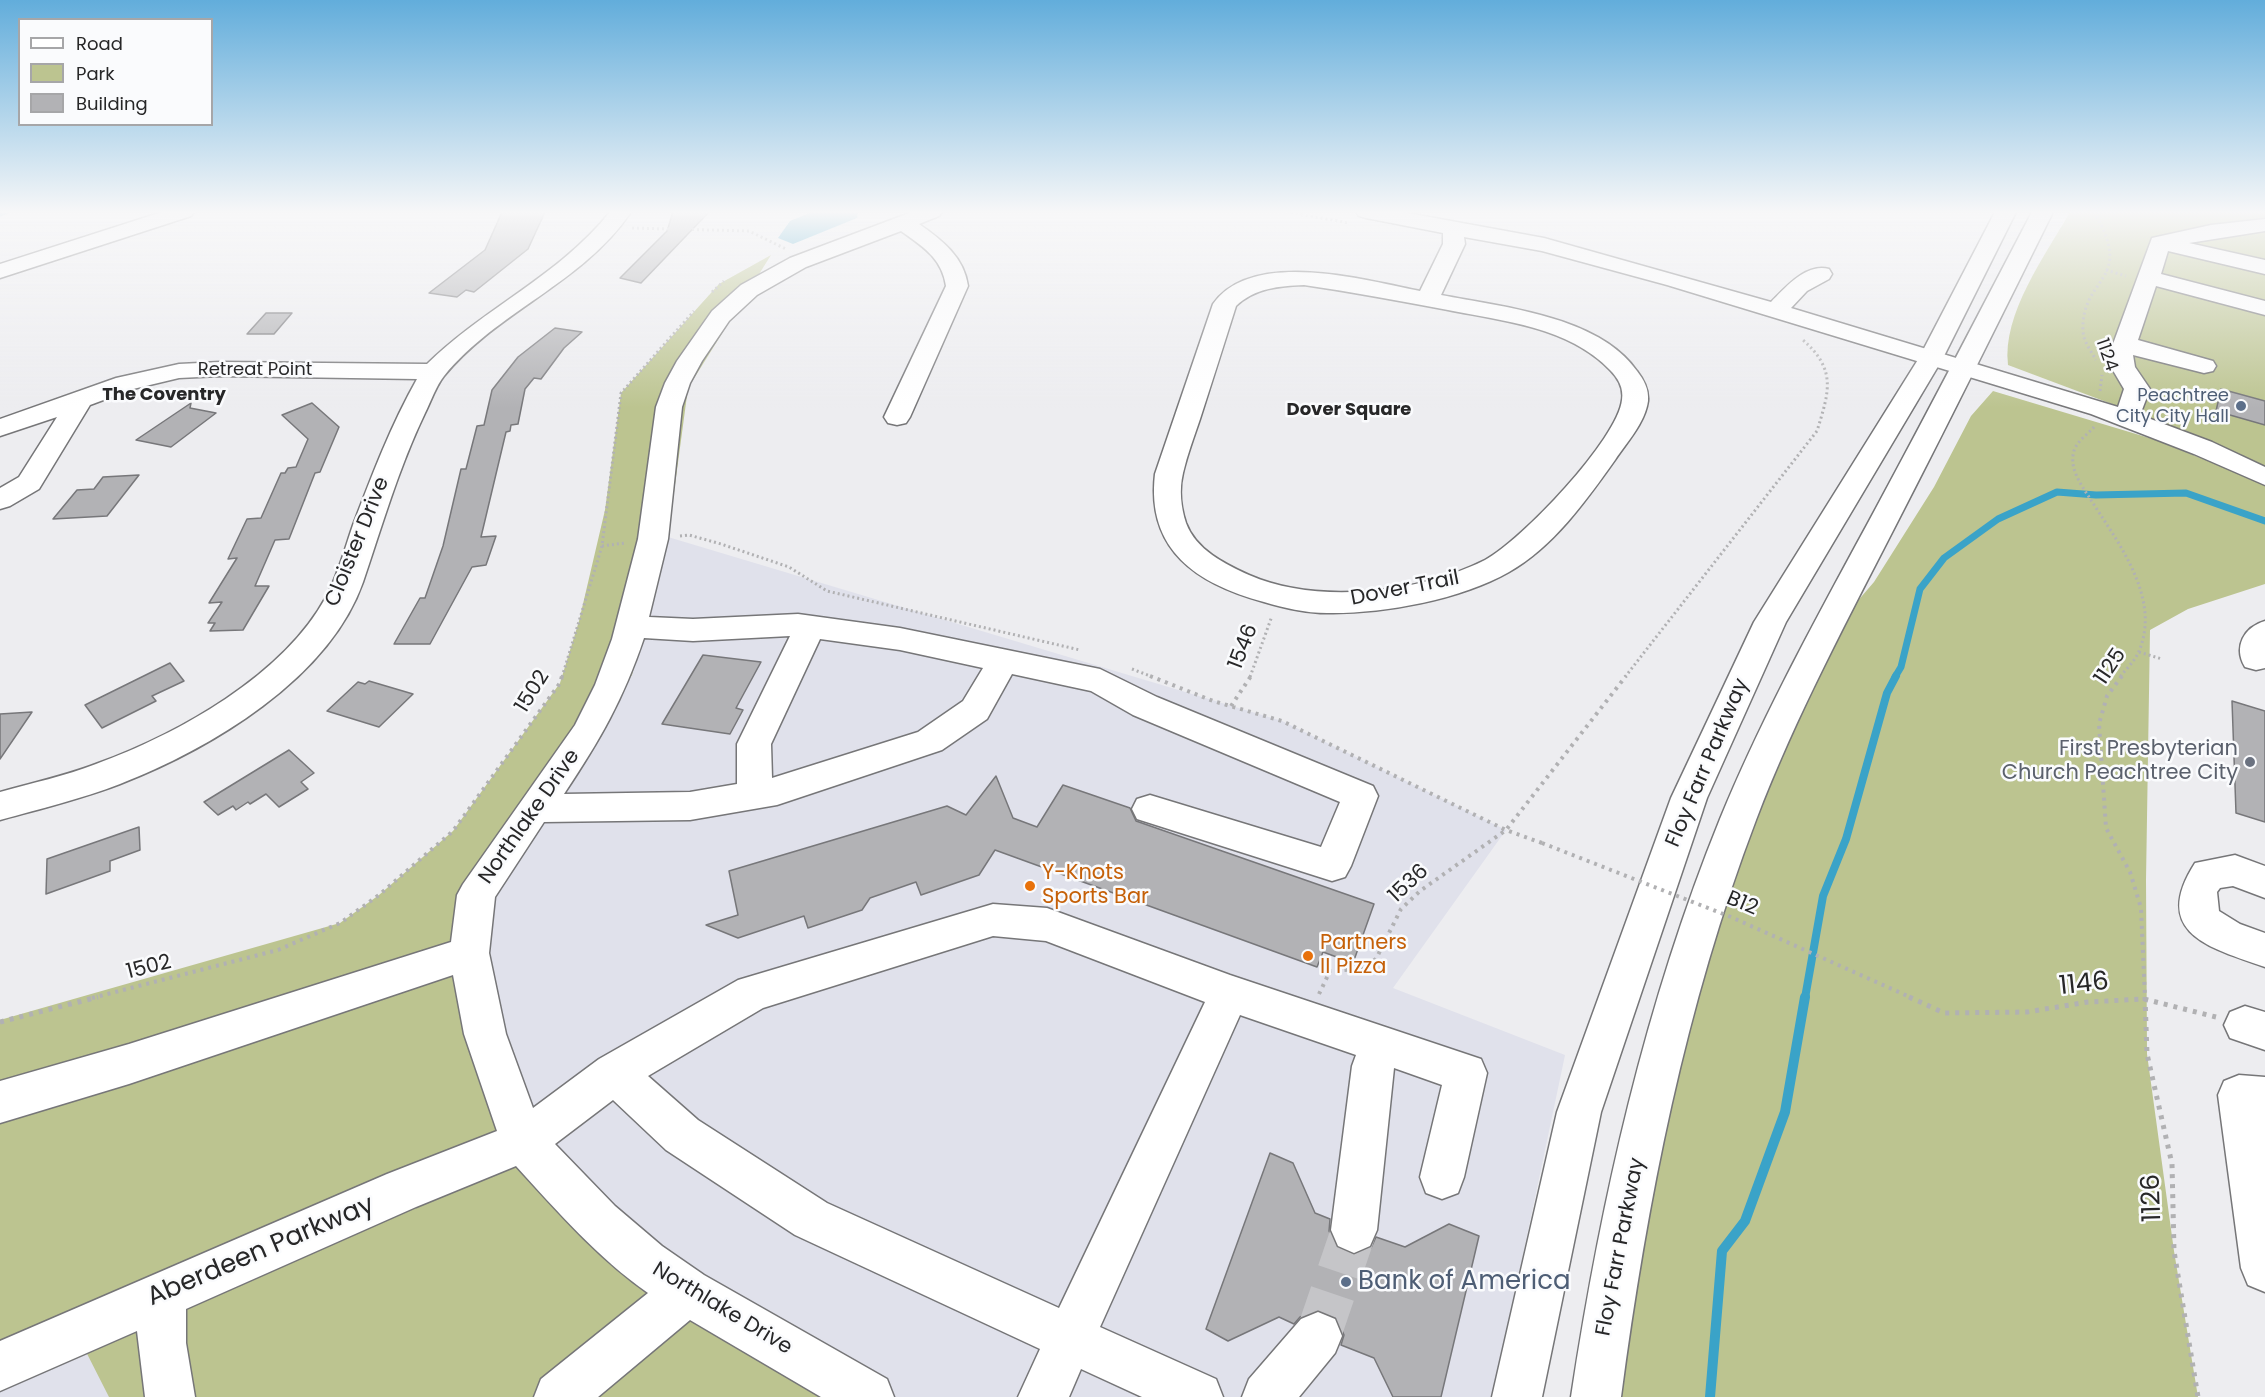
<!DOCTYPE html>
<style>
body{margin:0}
#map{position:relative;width:2265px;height:1397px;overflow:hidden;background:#ededf0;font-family:Poppins,sans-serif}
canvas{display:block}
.legend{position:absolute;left:18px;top:18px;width:195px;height:108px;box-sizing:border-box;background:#fafbfd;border:2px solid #a6a6a8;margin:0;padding:8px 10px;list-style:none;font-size:18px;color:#272728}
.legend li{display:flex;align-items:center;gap:12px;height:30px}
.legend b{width:30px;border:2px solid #a6a6a8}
</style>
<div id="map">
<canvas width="2265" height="1397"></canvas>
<ul class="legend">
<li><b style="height:8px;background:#fff"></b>Road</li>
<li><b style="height:16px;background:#bcc490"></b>Park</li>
<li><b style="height:16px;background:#b2b2b5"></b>Building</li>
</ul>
</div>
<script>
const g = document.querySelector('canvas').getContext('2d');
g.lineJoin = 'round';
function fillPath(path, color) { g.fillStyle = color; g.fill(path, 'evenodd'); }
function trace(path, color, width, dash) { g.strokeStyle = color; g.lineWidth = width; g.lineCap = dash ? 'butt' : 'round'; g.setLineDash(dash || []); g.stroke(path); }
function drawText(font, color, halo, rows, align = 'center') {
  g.font = font + ' Poppins,sans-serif'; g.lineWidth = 5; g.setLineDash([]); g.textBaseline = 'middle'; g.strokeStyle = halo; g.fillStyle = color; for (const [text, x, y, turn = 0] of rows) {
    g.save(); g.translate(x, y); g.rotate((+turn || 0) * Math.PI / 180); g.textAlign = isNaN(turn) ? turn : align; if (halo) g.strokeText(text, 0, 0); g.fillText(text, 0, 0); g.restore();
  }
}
fillPath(new Path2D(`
 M668,537L1282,721L1506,830L1393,988L1565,1055L1493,1397H0V1366L476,895Z`), '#e0e1eb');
fillPath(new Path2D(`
 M2070,212H2265V466L2189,433L2008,365C2002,314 2045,256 2070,212Z
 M771,255L688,388L668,537L632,675L476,895L523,1142L599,1222L870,1397H109L78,1336L0,1370V1020L340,923L379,895L453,831L560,683L579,621L605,510L621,393L719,284Z
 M1993,391L2156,440L2265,484V584L2188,609L2150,630L2146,880L2147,1054L2174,1251L2198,1397H1608L1723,859L1818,647L1874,582L1934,487L1971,416Z`), '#bcc490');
fillPath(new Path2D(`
 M812,212H858L857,218L793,244L778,238L790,221Z`), '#3aa3c8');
trace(new Path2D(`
 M0,214L6,212`), '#3aa3c8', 5);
trace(new Path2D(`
 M1895,677L1901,667L1920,589L1944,558L1998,519L2057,492L2096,495L2186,493L2265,521`), '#3aa3c8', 7);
trace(new Path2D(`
 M1805,998L1823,896L1846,839L1887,693L1896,676`), '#3aa3c8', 8);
trace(new Path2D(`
 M1710,1397L1722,1251L1745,1221L1785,1112L1805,997`), '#3aa3c8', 10);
const building = new Path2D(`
 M502,212H545L528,249L474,292L466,290L457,297L429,293L485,250Z
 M673,212H709L641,283L620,278L667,231Z
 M266,313H292L274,334H247Z
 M555,328L582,332L564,348L541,379L534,378L525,389L518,424L511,425L510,431L506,432L481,537L496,536L486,565L472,567L430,644H394L420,598H425L443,546L461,469H466L477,426L484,425L492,390L518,357Z
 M2221,389L2265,401V425L2216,411Z
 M191,403L190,408L216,413L171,447L136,440Z
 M312,403L339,427L320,472L315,473L289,539L275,540L255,586H269L243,630L210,631L215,623H208L222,602L209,603L237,558L228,559L247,519L261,518L281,473H285L288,468L296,467L308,439L282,415Z
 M139,475L107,516L53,519L77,490L94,489L103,477Z
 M703,655L761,662L736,708L743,710L730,734L662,724Z
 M170,663L184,681L152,696L156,701L102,728L85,705Z
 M369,681L413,694L379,727L327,711L358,682L365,684Z
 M2232,701L2265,711V822L2236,813Z
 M32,712L0,759V714Z
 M289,750L314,773L301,782L308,789L279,807L266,794L250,804L248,802L236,810L233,806L218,815L204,802Z
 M996,776L1013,818L1037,827L1063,785L1130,808L1136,821L1374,904L1353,963L1323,952L1317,967L995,850L979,875L921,895L916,882L870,898L862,910L808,928L804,916L738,938L706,925L738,915L729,871L947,806L966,815Z
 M139,827L140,850L110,861V871L46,894L47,859Z
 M1270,1153L1293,1163L1315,1213L1330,1219L1329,1231L1336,1247L1353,1255L1371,1248L1376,1237L1405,1247L1449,1224L1479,1236L1441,1397H1393L1374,1358L1341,1345L1344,1335L1337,1318L1319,1310L1300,1317L1294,1324L1279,1317L1228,1341L1206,1329Z`);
fillPath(building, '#b2b2b5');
trace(building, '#77777a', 1.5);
trace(new Path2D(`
 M1318,1336L1354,1230`), '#c5c5c8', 45, [45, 22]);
const minor = new Path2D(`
 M162,212H194L191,216L0,278V264Z
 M610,212H631C582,284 497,311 444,376C436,386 431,401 425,413C399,467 382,526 363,582C329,679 210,749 120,784C81,799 40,809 0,820V792C32,783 65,776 96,764C178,734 283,676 326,597C338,575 345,548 353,525C372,475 391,425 417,379L220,376L179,378L133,389L90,405L39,489L10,506L0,509V488L19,477L57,417L0,436V419L116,378L179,364L220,362L427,364C484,308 560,275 610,212Z
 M912,212H942L939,216L919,224C942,240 964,257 968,286L910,417L906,423L897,425L888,423L884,417L946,286C942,258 922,246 901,231L806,267L757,295L729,321L702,361L690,383L682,407L668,539L649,617L693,619L798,614L900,628L1100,669L1157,697L1373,786L1378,796L1351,866L1345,877L1332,881L1137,819L1132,809L1137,799L1150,795L1321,847L1340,802L1133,715L1091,691L1012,674L987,719L942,750L777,805L690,820L544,822L495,897L489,953L506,1034L533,1108L599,1059L738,980L993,904L1047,908L1230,975L1481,1059L1487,1073L1464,1177L1458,1193L1442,1199L1426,1193L1420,1177L1442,1085L1394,1068L1377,1230L1370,1246L1354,1253L1338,1246L1331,1230L1352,1066L1356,1055L1240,1015L1100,1327L1216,1379L1223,1397H1142L1081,1369L1069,1397H1018L1040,1349L795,1235L666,1150L613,1100L555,1144L615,1206L662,1246L704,1275L887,1379L894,1397H821L690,1320L598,1397H534L541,1379L648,1293C598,1258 557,1211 516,1166L416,1207L186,1309V1343L195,1397H145L137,1331L0,1391V1341L387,1174L497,1131L464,1034L453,975L129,1084L0,1123V1081L129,1044L451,942L457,895L463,884L575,725L595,685L612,639L638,539L656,407L665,383L677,361L712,311L741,285L790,258ZM790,636L737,744V784L690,792L564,794C600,740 623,700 644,638L693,641ZM820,639L900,650L983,668L963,701L918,732L772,778L771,744ZM993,936L1046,941L1205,1002L1059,1308L827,1203L698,1120L648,1076L763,1008Z
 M1356,212H1402L1544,238L1771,302C1786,287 1806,263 1829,269L1832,274L1829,279L1807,291L1791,308L2118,407L2124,389L2111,367L2109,355L2152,238L2211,225L2265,219V231L2189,243L2265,260V274L2168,251L2161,274L2265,301V315L2156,286L2138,340L2213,361L2216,366L2213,371L2204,373L2133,355L2135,367L2150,389L2140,415L2212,442L2265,467V485L2194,454L2091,414L1667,285L1542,251L1464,237L1465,244L1441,295C1502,307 1599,316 1637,371C1644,380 1649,389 1648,401C1645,423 1627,442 1615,460C1586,501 1553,547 1509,572C1460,600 1382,614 1327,613C1305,613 1284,608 1264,602C1197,584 1146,550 1155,474L1213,304C1252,248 1365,280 1420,291L1443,244V233L1366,218L1359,216ZM1304,285C1352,292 1400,301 1448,310C1503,321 1569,327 1610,370C1618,378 1624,388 1622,400C1618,439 1521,541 1485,560C1419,593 1318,605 1249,575C1225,564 1196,550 1186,523C1181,508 1179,489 1183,473C1187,455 1194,437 1200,419C1212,382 1224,344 1236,306C1255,288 1279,286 1304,285Z
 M2265,621V668L2256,670L2245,667C2233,647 2244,627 2265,621Z
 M2235,855L2265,866V898L2233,886L2220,888L2217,892L2219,911L2240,924L2265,933V967C2210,948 2150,933 2195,863Z
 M2245,1006L2265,1012V1050L2230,1038L2224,1025L2230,1012Z
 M2239,1075L2265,1077V1292L2248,1285L2241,1268L2218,1095L2224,1081Z
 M1318,1312L1335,1319L1342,1336L1335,1353L1299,1397H1242L1249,1379L1301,1319Z`);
const major = new Path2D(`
 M1995,212H2016L1943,358L1786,622L1707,798L1601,1112L1542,1397H1492L1557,1112L1671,798L1754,622L1919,358Z
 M2032,212H2053C2003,313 1953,414 1901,515C1850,615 1796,715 1756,820C1685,1006 1647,1201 1621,1397H1571C1601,1200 1645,1004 1720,819C1764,712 1821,610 1876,508C1929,410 1980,311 2032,212Z`);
trace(minor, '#767678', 3);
trace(major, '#767678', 3);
trace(new Path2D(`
 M1286,212L1349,223
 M2094,212C2136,282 2081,276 2083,330C2083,341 2091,351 2096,360
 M632,228L749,231L786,249
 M2106,270L2126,276
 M712,292L724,281
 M2100,391L2102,375
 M2094,427C2088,434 2076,442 2074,451C2069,468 2080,483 2089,497C2116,540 2162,597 2139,651C2135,661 2126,669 2120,677
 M680,536L689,535L721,544L789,567L827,591L1080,650
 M602,546L625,543
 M2139,652L2162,659
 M1132,669L1153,677
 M562,677L602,546L621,393L694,311
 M1250,677L1272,616
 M1625,677L1817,431C1829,392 1837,370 1803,340`), '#b1b1b3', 3, [2, 3]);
trace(new Path2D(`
 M1150,676L1213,701L1282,721L1506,830L1542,843
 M2122,676L2107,696L2099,724L2106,828L2130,872L2141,908L2145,998
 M1231,706L1251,676
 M1319,994L1330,971L1361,969L1376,959L1401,909L1420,891L1506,830L1626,676
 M92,998L278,950L340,923L379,895L453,831L560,683L562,676`), '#b1b1b3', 4, [3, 5]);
trace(new Path2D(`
 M2145,997L2147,1054L2172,1164L2174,1251L2198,1397
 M1927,1005L1944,1013L2027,1012L2088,1002L2144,999L2216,1017
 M0,1022L98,997`), '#b1b1b3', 5, [4, 6]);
fillPath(minor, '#fff');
fillPath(major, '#fff');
trace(new Path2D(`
 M1542,843L1731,917L1912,998`), '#b1b1b3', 4, [3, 5]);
trace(new Path2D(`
 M1909,997L1927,1005`), '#b1b1b3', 5, [4, 6]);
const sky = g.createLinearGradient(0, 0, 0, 408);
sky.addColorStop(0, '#62addb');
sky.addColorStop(0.52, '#f7f7f8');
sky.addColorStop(1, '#f7f7f800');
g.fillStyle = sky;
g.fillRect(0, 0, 2265, 408);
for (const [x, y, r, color] of [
 [2241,406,6,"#5c6f8a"],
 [2250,762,6,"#6b7280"],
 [1030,886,6,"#e8710a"],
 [1308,956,6,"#e8710a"],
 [1346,1282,6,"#5c6f8a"]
]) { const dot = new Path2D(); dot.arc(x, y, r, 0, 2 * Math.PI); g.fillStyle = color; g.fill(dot); trace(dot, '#fafbfd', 2); }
drawText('18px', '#272728', '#fafbfd', [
 ["1124",2106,355,71],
 ["Retreat Point",255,370]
]);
drawText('bold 18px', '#272728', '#fafbfd', [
 ["The Coventry",164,395],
 ["Dover Square",1349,410]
]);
drawText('18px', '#4e5e75', '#fafbfd', [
 ["Peachtree",2229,396],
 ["City City Hall",2229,417]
], 'right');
drawText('21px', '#272728', '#fafbfd', [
 ["Cloister Drive",358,542,-68],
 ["Dover Trail",1405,589,-11],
 ["1546",1244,647,-69],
 ["1125",2111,667,-56],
 ["1502",533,692,-58],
 ["Floy Farr Parkway",1708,763,-67],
 ["Northlake Drive",530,817,-55],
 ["1536",1409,884,-43],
 ["B12",1742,904,23],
 ["1502",149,968,-14],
 ["Floy Farr Parkway",1621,1247,-79],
 ["Northlake Drive",722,1309,31]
]);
drawText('21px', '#5b616d', '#fafbfd', [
 ["First Presbyterian",2238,750],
 ["Church Peachtree City",2238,774]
], 'right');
drawText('21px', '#c56008', '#fafbfd', [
 ["Y-Knots",1042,874],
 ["Sports Bar",1042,898],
 ["Partners",1320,944],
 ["II Pizza",1320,968]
], 'left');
drawText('26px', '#272728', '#fafbfd', [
 ["1146",2084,985,-6],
 ["1126",2153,1198,-92],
 ["Aberdeen Parkway",261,1252,-23]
]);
drawText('26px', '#4e5e75', '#fafbfd', [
 ["Bank of America",1358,1282]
], 'left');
</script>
